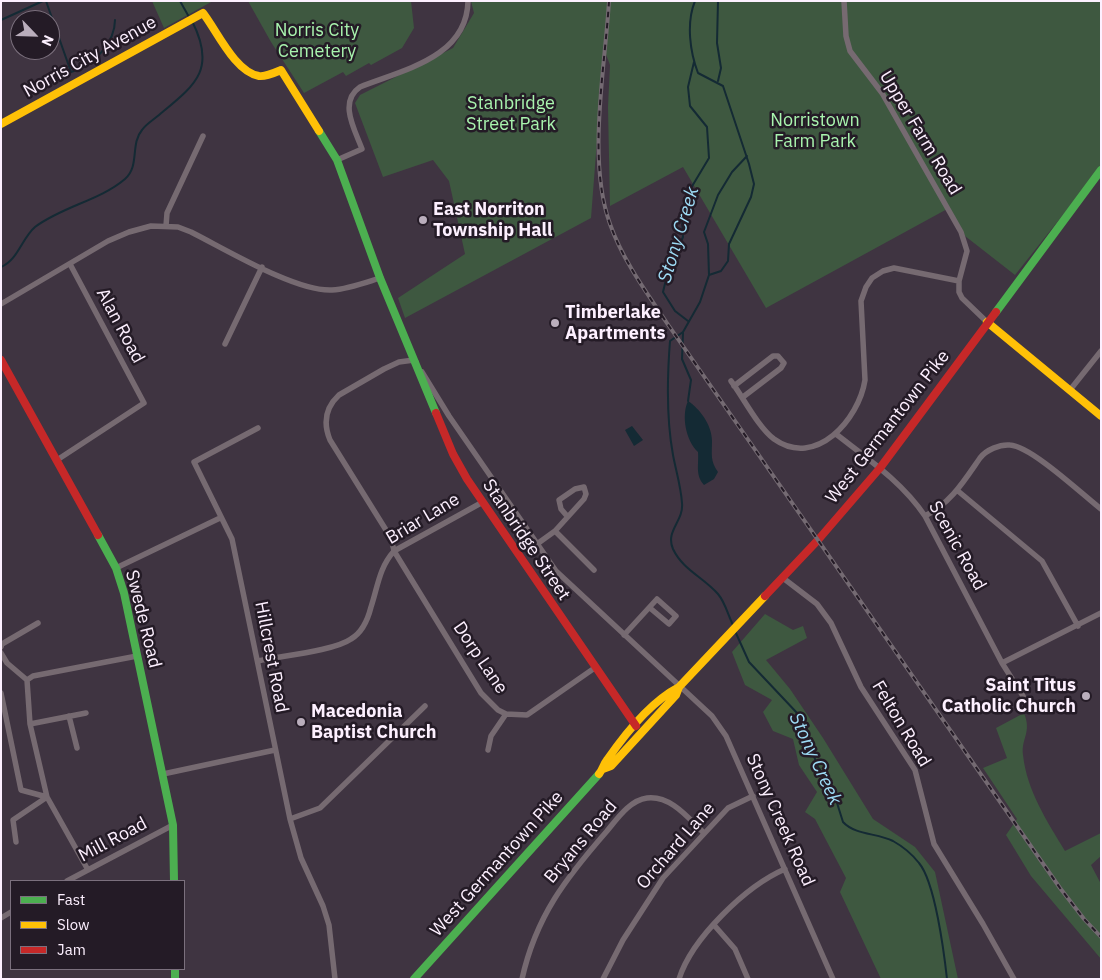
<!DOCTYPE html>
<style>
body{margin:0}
#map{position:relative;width:1102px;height:980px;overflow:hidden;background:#3f3441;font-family:"IBM Plex Sans",sans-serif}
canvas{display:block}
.frame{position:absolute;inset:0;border:2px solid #fdf0ff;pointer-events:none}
.legend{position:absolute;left:10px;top:880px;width:175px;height:90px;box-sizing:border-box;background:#241b26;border:1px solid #7b707d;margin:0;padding:6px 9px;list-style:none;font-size:15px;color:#fdf0ff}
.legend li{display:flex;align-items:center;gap:10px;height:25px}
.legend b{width:25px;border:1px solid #7b707d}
.north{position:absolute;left:10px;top:10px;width:50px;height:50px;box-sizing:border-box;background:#241b26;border:1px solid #7b707d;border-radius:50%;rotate:114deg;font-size:14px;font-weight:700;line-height:20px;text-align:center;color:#fdf0ff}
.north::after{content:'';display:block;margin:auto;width:18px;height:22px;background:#baaebc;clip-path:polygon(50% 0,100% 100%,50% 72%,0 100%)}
</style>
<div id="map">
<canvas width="1102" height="980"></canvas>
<div class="frame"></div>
<ul class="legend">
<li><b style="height:6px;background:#4caf50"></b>Fast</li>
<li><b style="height:6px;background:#ffc107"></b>Slow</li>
<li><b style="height:6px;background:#c62828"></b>Jam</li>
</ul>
<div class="north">N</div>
</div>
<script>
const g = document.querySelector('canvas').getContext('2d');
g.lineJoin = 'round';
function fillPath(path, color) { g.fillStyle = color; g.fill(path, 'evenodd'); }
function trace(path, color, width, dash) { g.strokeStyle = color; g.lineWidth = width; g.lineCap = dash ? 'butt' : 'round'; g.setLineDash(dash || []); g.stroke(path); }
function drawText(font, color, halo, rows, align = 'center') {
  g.font = font + ' "IBM Plex Sans",sans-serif'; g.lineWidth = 5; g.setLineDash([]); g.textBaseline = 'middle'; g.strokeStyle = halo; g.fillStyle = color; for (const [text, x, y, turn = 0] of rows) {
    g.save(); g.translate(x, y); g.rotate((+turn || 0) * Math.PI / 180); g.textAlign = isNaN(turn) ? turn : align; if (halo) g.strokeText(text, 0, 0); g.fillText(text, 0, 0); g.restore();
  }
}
fillPath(new Path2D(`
 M152,1H213L164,28Z
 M248,1H411L414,28L402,48L371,65L369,63L346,76L343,72L304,93L271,42Z
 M471,1H1101V167L1015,275L965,236L949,208L766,308L683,167L610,206L608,107L610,65L604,49L591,218L405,318L398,298L465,254L449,181L433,160L383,177L355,103L360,95L453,48L474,13Z
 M765,614L793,630L803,626L807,638L766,660L790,689L823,738L873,819L915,847L935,872L958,979H881L840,892L846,878L815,819L805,812L817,792L799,765L793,739L773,731L763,712L772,700L745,685L732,652Z
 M1024,713C1032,733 1021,738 1023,755C1027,791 1047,821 1065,851L1101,833V856L1091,865L1101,884V959L1031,876L1006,835L1017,819L983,768L1007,758L996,728Z`), '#3e5840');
fillPath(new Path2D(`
 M688,401C700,409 712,425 712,441C712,454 710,461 718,472L714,479L704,485C695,475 699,465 698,452C686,441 681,416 688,401Z
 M632,426L643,440L634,446L625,430Z`), '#142a34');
trace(new Path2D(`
 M46,1L71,72C93,66 115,43 115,20
 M180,1L189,17
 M695,1C686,23 690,52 698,73L723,86L749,164L754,184L751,197L729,244L728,261L721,271L709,275L700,302L683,332L670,341C667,379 666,417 673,455C676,471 681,487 682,503C684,521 665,531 673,549C683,570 703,577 718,594C725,602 728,615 733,625
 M718,1L717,43L721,68L718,81
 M1,20L43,1
 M1,267C18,260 22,238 35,227C63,206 99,201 125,179C140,166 130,144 142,130C146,124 153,120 159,115C195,85 217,70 192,21
 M709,275L708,244L704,232L718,195L732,172L747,156
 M688,321L675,311L663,292L669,267L683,237L682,218L688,193L709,158L707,127L690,106L688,87L694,62
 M683,333L682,359L691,380L688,401
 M735,631L749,662L798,714L818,767L832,787L843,822C855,835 877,833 893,841C902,846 912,854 919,863C935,882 944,952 947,979`), '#142a34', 2);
trace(new Path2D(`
 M844,1L846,36L850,51L882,93L961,232L967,251L959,281V292L962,298L987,322
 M337,160L362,149C355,130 338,102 360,87C402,70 467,58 468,1
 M166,226L167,213L203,136
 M1,304L108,241L129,232L151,226L178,227L191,232C225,249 296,292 332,290C348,289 364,283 380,278
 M225,344L262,267
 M416,362L414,360L399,362L384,369L339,395C325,408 323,423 330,440L391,538L394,551L481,693L498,710L506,714L527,715L596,667
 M422,372L449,416L556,571L712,716L726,736L833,979
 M731,381C743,397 758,427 774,439C816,469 859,419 865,380L861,301L866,287L872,278L883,271L894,268L959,281
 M734,386L773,356H778L784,363L781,368L743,397
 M1070,390L1101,351
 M258,428L194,462L232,539L290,819L301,858L323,906L329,925L335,979
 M836,434C868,459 902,482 925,516L1002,663L1023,696
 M57,460L144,403L70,264
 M958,491L1042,561L1078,626
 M925,516C951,503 964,481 980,458C986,450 1000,444 1010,445C1031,446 1083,495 1101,509
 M555,531L594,570
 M537,544L555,531L584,499L586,494L584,487L575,489L559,500L561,509L567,516
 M116,568L220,518
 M783,578L817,604L831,623L861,687L915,770L934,844L983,924L1014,979
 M624,635L657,599L676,616L669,624L650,608
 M1,647L2,644L38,623
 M1,653L7,663L27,680
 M258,661C280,656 334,651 351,639C363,632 368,619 371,607C378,586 379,568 394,551L481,503
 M1002,663L1101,613
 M1,693L21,790L47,797L88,870
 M69,716L77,748
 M30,724L86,713
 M488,750L491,736L506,714
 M163,774L275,750
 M290,819L320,808L425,706
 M16,842L13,820L47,797L30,724L27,680L33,676L137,656
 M67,881L173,825
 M1,918L11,912
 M714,925L735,949L748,979
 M522,979C536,916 566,878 607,831C617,819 630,800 647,798C671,795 689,819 704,833
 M603,979L623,940L663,878L728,808L753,796
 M679,979C692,938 746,886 785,869`), '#766a71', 5.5);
trace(new Path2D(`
 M319,131L337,160L380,278L436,413
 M996,312L1101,170
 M98,535L116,568L124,593L173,825L174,881
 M175,969V979
 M414,979L599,774`), '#4caf50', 8);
trace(new Path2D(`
 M1,124L203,13C217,31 235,72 259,76C266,77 274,73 281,70L319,131
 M987,322L1101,416
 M603,769L611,766L676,695L679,687L765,596
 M599,774C603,769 603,765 607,760C625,734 650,702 679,687`), '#ffc107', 8);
trace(new Path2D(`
 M1,360L98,535
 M436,413L453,454L467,479L636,726
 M765,596L818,540L880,468L996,312`), '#c62828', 8);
const rail = new Path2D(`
 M609,1C605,69 587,160 610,224C623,261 647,293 669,326L1060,888L1084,919L1101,937`);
trace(rail, '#746a72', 4);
trace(rail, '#241b26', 2, [5.5]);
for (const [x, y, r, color] of [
 [423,220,5,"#baaebc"],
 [555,323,5,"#baaebc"],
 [1086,696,5,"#baaebc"],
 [301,722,5,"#baaebc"]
]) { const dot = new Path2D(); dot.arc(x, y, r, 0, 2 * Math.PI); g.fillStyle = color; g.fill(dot); trace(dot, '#241b26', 2); }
drawText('18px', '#a9f4ae', '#241b26', [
 ["Norris City",317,31],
 ["Cemetery",317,52],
 ["Stanbridge",511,104],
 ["Street Park",511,125],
 ["Norristown",815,121],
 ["Farm Park",815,142]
]);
drawText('18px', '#fdf0ff', '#241b26', [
 ["Norris City Avenue",90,57,-29],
 ["Upper Farm Road",920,133,59],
 ["Alan Road",120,326,62],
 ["West Germantown Pike",888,427,-52],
 ["Briar Lane",423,519,-31],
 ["Stanbridge Street",526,540,56],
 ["Scenic Road",957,546,61],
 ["Swede Road",143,619,76],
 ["Hillcrest Road",271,657,79],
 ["Dorp Lane",480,658,56],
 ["Felton Road",901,724,59],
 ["Stony Creek Road",780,820,66],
 ["Mill Road",113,840,-28],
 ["Bryans Road",581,842,-50],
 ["Orchard Lane",676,846,-49],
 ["West Germantown Pike",497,864,-48]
]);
drawText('bold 18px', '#fdf0ff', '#241b26', [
 ["East Norriton",433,210],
 ["Township Hall",433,231],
 ["Timberlake",565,313],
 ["Apartments",565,334],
 ["Saint Titus",1076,686,"right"],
 ["Catholic Church",1076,707,"right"],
 ["Macedonia",311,712],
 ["Baptist Church",311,733]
], 'left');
drawText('italic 19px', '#9ddbf5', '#241b26', [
 ["Stony Creek",679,235,-73],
 ["Stony Creek",815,759,65]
]);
</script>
